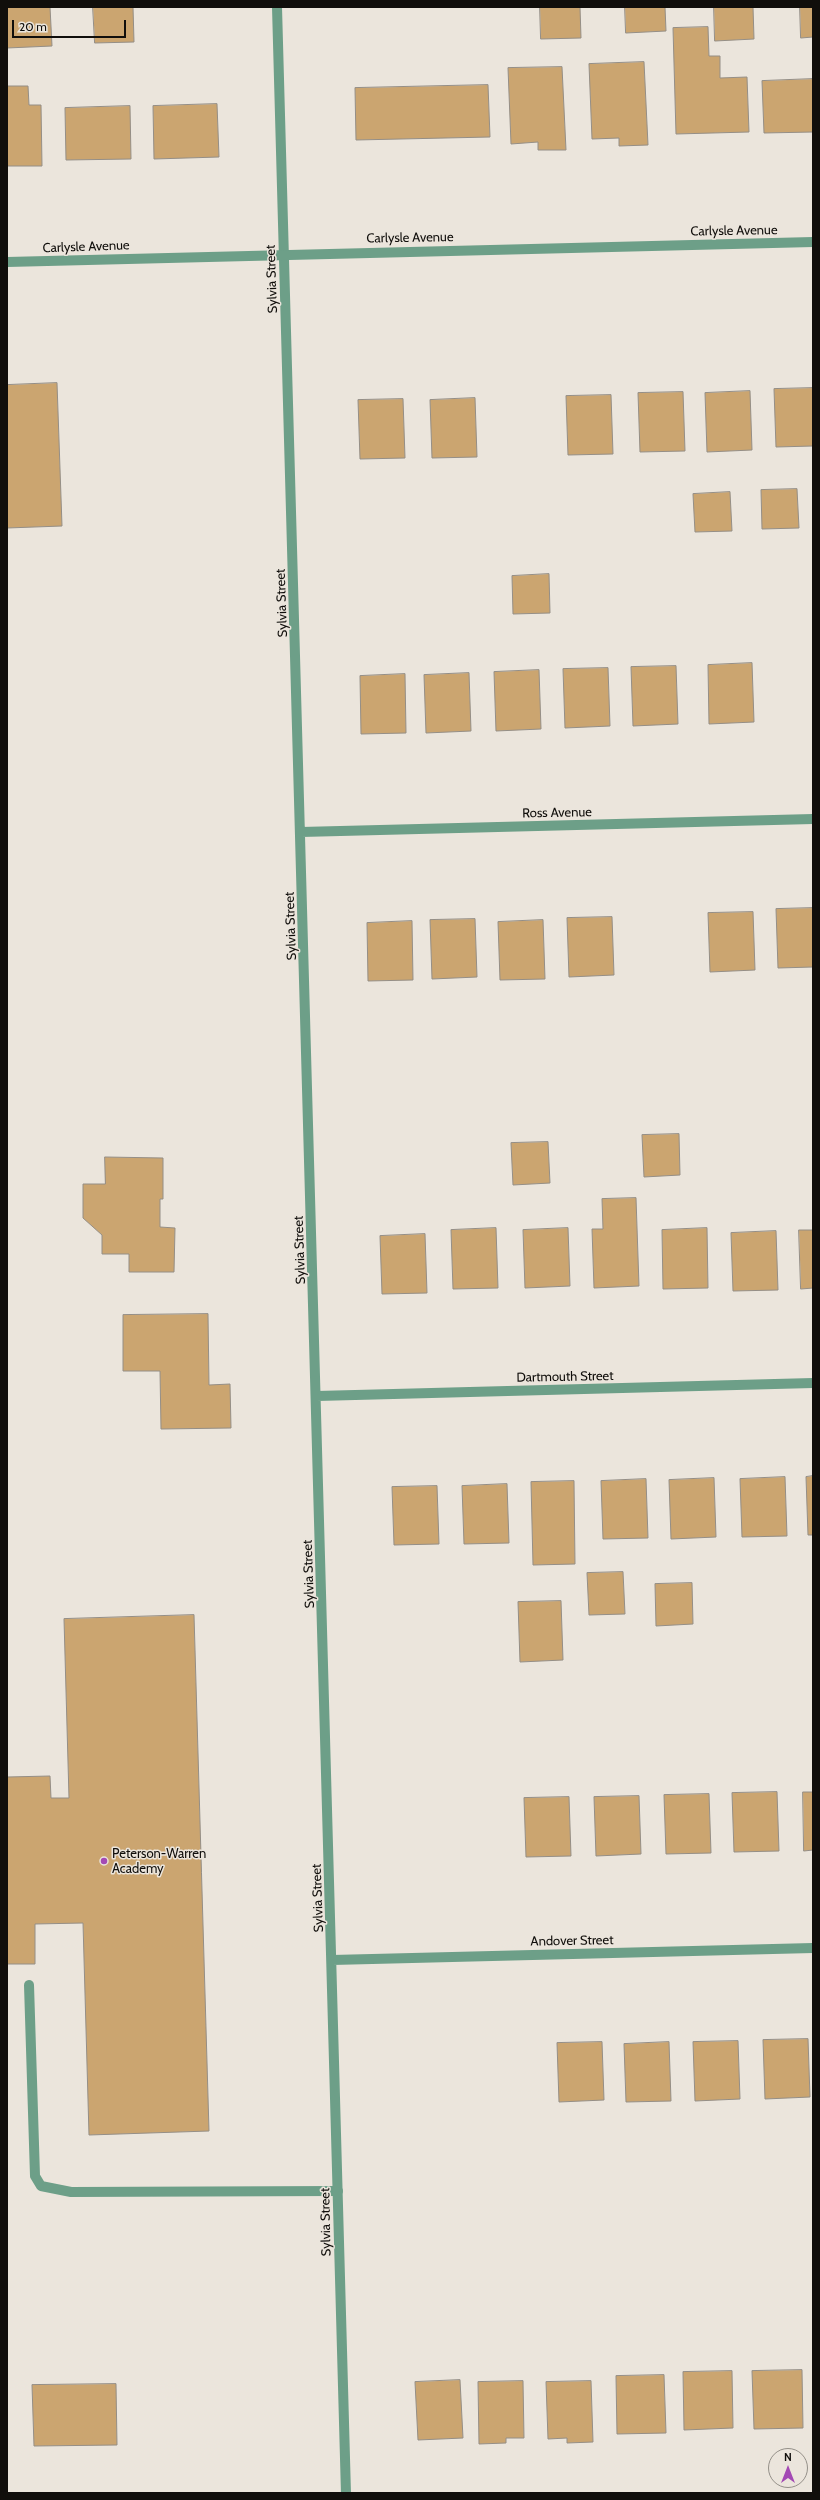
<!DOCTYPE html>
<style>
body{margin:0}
#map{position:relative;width:820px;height:2500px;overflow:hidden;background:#ebe5dc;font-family:Cabin,sans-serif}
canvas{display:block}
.frame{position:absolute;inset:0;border:8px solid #100e0b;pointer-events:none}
.north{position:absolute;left:768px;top:2448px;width:40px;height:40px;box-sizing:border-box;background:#ebe5dc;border:1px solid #938f88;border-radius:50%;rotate:0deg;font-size:11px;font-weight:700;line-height:16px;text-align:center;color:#100e0b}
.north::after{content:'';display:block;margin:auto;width:14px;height:18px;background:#a349b4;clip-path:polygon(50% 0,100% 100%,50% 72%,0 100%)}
.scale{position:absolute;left:12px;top:20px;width:114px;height:18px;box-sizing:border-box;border:2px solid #100e0b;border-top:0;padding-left:5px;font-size:12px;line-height:14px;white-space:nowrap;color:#100e0b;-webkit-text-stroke:3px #ebe5dc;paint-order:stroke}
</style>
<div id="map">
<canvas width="820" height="2500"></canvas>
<div class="frame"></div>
<div class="north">N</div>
<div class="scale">20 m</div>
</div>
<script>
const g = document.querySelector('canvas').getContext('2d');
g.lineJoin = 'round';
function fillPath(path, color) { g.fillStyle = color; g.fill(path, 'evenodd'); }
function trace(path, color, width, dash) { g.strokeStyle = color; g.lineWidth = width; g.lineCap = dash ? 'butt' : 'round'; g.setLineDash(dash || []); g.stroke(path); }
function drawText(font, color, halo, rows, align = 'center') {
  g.font = font + ' Cabin,sans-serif'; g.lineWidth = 3; g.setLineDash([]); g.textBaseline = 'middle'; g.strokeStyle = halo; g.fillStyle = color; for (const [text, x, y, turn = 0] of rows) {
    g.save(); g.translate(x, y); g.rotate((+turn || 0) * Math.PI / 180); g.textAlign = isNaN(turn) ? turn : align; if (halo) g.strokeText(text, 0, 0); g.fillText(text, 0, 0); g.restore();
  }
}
const building = new Path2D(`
 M7,7H50L52,46L7,48Z
 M93,7H133L134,42L95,43Z
 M540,7H580L581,38L541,39Z
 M625,7H665L666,31L626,33Z
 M714,7H753L754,39L715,41Z
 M800,7H813V37L801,38Z
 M708,27L709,56H720V78L747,77L749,132L676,134L673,28Z
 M644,62L648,145L619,146V138L592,139L589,64Z
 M562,67L566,150H538V142L511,144L508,68Z
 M813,79V132L764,133L762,81Z
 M488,85L490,137L356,140L355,88Z
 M7,86H28L29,105H41L42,166H8Z
 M217,104L219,157L154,159L153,106Z
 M130,106L131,159L66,160L65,108Z
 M57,383L62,526L7,528V385Z
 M813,388V446L776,447L774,389Z
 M750,391L752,450L707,452L705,393Z
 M683,392L685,451L640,452L638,393Z
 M611,395L613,454L568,455L566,396Z
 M475,398L477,457L432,458L430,400Z
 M403,399L405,458L360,459L358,400Z
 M797,489L799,528L762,529L761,490Z
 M730,492L732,531L695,532L693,494Z
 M549,574L550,613L513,614L512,576Z
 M752,663L754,722L709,724L708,665Z
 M676,666L678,724L633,726L631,667Z
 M608,668L610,726L565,728L563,669Z
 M539,670L541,729L496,731L494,672Z
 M469,673L471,731L426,733L424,675Z
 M405,674L406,733L361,734L360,676Z
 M813,908V967L778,968L776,909Z
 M753,912L755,970L710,972L708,913Z
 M612,917L614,975L569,977L567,918Z
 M475,919L477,977L432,979L430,920Z
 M543,920L545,979L500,980L498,922Z
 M412,921L413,980L368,981L367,923Z
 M679,1134L680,1175L644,1177L642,1135Z
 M548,1142L550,1183L513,1185L511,1143Z
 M105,1157L163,1158V1199H160V1227L175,1228L174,1272H129V1254H102V1235L83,1218V1184H105Z
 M636,1198L639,1286L594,1288L592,1229H603L602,1199Z
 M496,1228L498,1288L453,1289L451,1230Z
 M568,1228L570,1286L525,1288L523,1230Z
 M707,1228L708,1288L663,1289L662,1230Z
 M799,1230H813V1288L801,1289Z
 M776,1231L778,1290L733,1291L731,1233Z
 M425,1234L427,1293L382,1294L380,1236Z
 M208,1314L209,1385L230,1384L231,1428L161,1429L160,1371H123V1315Z
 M813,1476V1535H808L806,1477Z
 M785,1477L787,1536L742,1537L740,1479Z
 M714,1478L716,1537L671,1539L669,1480Z
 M646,1479L648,1538L603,1539L601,1481Z
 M574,1481L575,1564L533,1565L531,1482Z
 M507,1484L509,1543L464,1544L462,1486Z
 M437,1486L439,1544L394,1545L392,1487Z
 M623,1572L625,1614L589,1615L587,1573Z
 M692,1583L693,1624L656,1626L655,1584Z
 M561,1601L563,1660L520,1662L518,1602Z
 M194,1615L209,2131L89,2135L83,1923L35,1924V1964H7V1777L50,1776L51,1798H69L64,1619Z
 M777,1792L779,1851L734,1852L732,1793Z
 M803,1792H813V1850L804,1851Z
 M709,1794L711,1853L666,1854L664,1795Z
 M639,1796L641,1854L596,1856L594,1797Z
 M569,1797L571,1856L526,1857L524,1798Z
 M808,2039L810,2097L765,2099L763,2040Z
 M738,2041L740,2099L695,2101L693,2042Z
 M602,2042L604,2100L559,2102L557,2043Z
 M669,2042L671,2101L626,2102L624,2044Z
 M802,2370L803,2428L754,2429L752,2371Z
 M732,2371L733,2428L684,2430L683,2372Z
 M664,2375L666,2433L617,2434L616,2376Z
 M460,2380L463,2438L418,2440L415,2382Z
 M523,2381L524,2438H506V2443L479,2444L478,2382Z
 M591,2381L593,2442L567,2443V2438L548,2439L546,2382Z
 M116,2384L117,2445L34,2446L32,2385Z`);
fillPath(building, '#cba570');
trace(building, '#948e86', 1);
trace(new Path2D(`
 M29,1985L35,2176L41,2186L71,2192L338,2191`), '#6d9f88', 10);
trace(new Path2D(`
 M277,7L346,2493
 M301,832L813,819
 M317,1396L813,1383
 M332,1960L813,1948`), '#6d9f88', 10);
trace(new Path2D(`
 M7,262L813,242`), '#6d9f88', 10);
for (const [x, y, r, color] of [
 [104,1861,4,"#a349b4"]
]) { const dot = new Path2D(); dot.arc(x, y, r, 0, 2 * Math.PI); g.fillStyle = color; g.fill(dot); trace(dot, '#ebe5dc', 1.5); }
drawText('13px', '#100e0b', '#ebe5dc', [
 ["Carlysle Avenue",734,231,-1],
 ["Carlysle Avenue",410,238,-1],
 ["Carlysle Avenue",86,247,-2],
 ["Sylvia Street",272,279,-92],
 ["Sylvia Street",282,603,-92],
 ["Ross Avenue",557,813,-1],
 ["Sylvia Street",291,926,-92],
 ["Sylvia Street",300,1250,-92],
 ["Dartmouth Street",565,1377,-1],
 ["Sylvia Street",309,1574,-92],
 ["Sylvia Street",318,1898,-92],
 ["Andover Street",572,1941,-1],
 ["Sylvia Street",326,2222,-91]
]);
drawText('13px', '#100e0b', '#ebe5dc', [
 ["Peterson-Warren",112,1854],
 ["Academy",112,1869]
], 'left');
</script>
